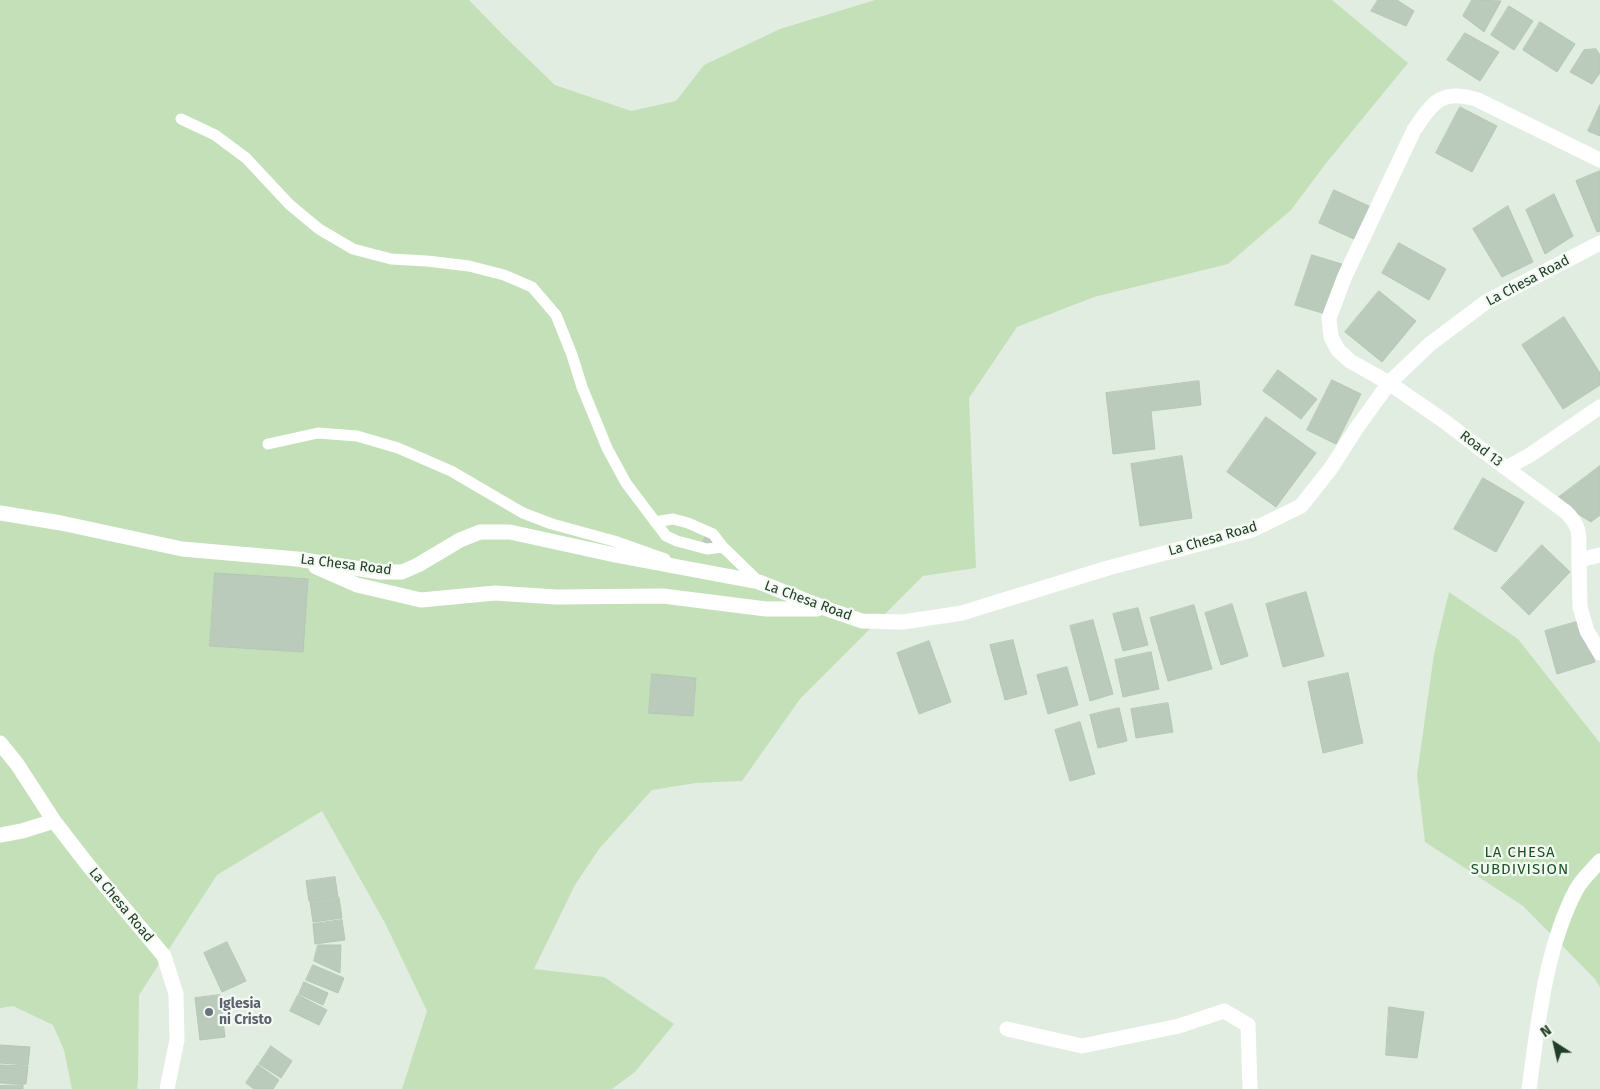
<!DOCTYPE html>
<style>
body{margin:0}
#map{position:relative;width:1600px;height:1089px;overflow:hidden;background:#e2ede2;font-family:"Fira Sans",sans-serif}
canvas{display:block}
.north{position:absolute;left:1530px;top:1019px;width:50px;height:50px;-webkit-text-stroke:4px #f3f9f2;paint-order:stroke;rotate:325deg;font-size:14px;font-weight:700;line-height:20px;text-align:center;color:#203f26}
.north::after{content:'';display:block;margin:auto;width:18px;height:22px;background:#203f26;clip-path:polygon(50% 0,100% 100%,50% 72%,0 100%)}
</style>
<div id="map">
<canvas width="1600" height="1089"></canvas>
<div class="north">N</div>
</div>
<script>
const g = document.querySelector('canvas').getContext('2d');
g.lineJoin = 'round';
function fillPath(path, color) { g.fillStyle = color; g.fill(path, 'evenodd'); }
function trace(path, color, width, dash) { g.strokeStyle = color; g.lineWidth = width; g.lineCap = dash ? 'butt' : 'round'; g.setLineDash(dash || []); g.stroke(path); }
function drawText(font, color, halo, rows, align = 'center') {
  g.font = font + ' "Fira Sans",sans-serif'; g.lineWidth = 4.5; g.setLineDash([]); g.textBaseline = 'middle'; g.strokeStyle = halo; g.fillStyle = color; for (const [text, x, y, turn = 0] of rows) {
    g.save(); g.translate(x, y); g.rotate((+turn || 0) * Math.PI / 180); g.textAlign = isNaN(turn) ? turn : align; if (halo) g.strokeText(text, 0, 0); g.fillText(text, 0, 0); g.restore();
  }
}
fillPath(new Path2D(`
 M0,0H469L505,37L555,85L631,111L676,101L704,65L780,29L875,0H1332L1408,63L1327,162L1291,210L1228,264L1094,297L1017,327L969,398L976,568L923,576L800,699L742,781L696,783L652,790L599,849L575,885L534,969L604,977L674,1024L635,1072L612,1089H402L427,1011L385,923L322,811L217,875L139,995L138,1078L137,1089H72L64,1050L53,1025L13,1006L0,1008Z
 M1449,592L1518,639L1600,743V987L1595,979L1523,906L1425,842L1417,775L1434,654Z`), '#c4e0b9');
const building = new Path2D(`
 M1378,0H1397L1414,11L1406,26L1371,11Z
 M1472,0L1501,1L1484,32L1463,16Z
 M1509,6L1533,21L1514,50L1491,35Z
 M1540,22L1575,44L1557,72L1523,50Z
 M1465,33L1499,52L1480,81L1447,60Z
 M1596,49L1600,55V73L1592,84L1570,72L1584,50Z
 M1600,105V136L1588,131Z
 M1460,107L1497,126L1472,172L1436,153Z
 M1600,171V231L1597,232L1576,181Z
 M1334,190L1371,207L1356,240L1319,223Z
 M1554,194L1573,236L1545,254L1526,210Z
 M1508,206L1533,262L1502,277L1473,229Z
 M1399,243L1446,269L1429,300L1382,273Z
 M1312,255L1345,265L1329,315L1295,305Z
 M1379,291L1416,321L1382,362L1345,332Z
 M1564,317L1600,373V385L1563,409L1522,345Z
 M1278,370L1317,399L1301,419L1263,391Z
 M1332,380L1361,394L1336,444L1307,430Z
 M1199,381L1201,405L1151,411L1155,449L1113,454L1106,393Z
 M1266,417L1316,453L1276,507L1227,472Z
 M1182,456L1192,518L1140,526L1131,464Z
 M1600,466V515L1591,522L1555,500Z
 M1483,478L1524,502L1496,552L1454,529Z
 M707,534L715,539L712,546L703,542Z
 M1542,545L1570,572L1529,615L1501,588Z
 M215,573L308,579L303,652L210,646Z
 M1306,592L1324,656L1283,667L1266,604Z
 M1232,604L1248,656L1221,665L1205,613Z
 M1194,605L1212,669L1168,681L1150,618Z
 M1138,608L1148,645L1123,651L1113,614Z
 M1093,620L1113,694L1090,701L1070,626Z
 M1583,620L1595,662L1557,674L1545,631Z
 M1013,640L1027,694L1005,700L990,645Z
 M929,641L951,702L919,714L897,653Z
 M1151,652L1159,689L1123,697L1115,660Z
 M1067,667L1078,705L1048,714L1037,675Z
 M1348,673L1363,743L1323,753L1308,682Z
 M652,674L696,678L693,716L649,713Z
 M1168,703L1173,732L1136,738L1131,709Z
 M1119,708L1127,741L1098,748L1090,715Z
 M1080,722L1095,774L1070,781L1055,730Z
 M335,877L338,897L309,901L306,881Z
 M339,898L342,918L313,922L310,902Z
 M342,920L345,940L315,944L313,924Z
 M227,942L246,981L222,992L204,953Z
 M318,945H341L340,973L314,961Z
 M313,965L344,978L338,993L306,980Z
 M304,982L328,993L323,1005L299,994Z
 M220,995L225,1037L200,1040L195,998Z
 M298,995L327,1010L319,1025L290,1011Z
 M1389,1007L1424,1012L1417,1058L1386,1055Z
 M0,1045L30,1047L28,1065L0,1063Z
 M271,1046L292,1061L281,1078L259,1064Z
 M0,1065L28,1066L26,1084L0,1083Z
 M258,1065L279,1080L273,1089H254L246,1083Z
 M23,1085V1089H0V1086Z`);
fillPath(building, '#bacbbb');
trace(building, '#b4c7b4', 1);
trace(new Path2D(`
 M181,119L215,135L246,158L290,205L319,229L353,249L391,259L427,261L469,266L504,275L532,287L556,315L572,355L582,387L607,448L626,483L666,536L677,541L707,549L723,547
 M268,444L318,433L357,436L398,448L451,471L523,513L552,524L614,541L665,559
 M655,522L673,519L688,523L713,534L723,547L759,582`), '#fff', 11);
trace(new Path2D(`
 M1600,160L1478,100C1442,88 1433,102 1414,130L1345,276L1329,318L1331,337L1338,350L1350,361L1389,383L1444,421L1506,468L1530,455L1600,407
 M1506,468L1566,512C1583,529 1578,537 1579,560L1600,555
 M0,513L61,523L182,549L297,559L380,572H402L418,565L460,540L480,532H510L615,555L759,582L827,609L862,621L903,622L962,613L1108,568L1252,530L1301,506L1331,468L1356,429L1389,383L1430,344L1486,302L1600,243
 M1579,560L1580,607L1587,631L1600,653
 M316,567L357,585L421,600L495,593L556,597L663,596L766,609H817
 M0,743L17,764L54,821L88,865L164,956L176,994L177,1040L167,1089
 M0,835L22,831L54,821
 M1007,1029L1082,1046L1179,1026L1224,1011L1248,1025L1250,1089
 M1529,1089C1538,1024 1545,949 1576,890C1581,880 1592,870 1600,861`), '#fff', 15);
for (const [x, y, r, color] of [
 [209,1012,5,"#6b7280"]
]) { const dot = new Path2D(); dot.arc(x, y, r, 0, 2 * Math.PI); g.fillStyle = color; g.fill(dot); trace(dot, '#f3f9f2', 2); }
drawText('14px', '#203f26', '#f3f9f2', [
 ["La Chesa Road",1528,281,-28],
 ["Road 13",1481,449,37],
 ["La Chesa Road",1213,539,-16],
 ["La Chesa Road",346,565,7],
 ["La Chesa Road",808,601,20],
 ["La Chesa Road",121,905,50]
]);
drawText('bold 14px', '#5b616d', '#f3f9f2', [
 ["Iglesia",219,1004],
 ["ni Cristo",219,1020]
], 'left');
g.letterSpacing = '1px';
drawText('15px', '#1b5326', '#f3f9f2', [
 ["LA CHESA",1520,853],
 ["SUBDIVISION",1520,870]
]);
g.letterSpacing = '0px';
</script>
